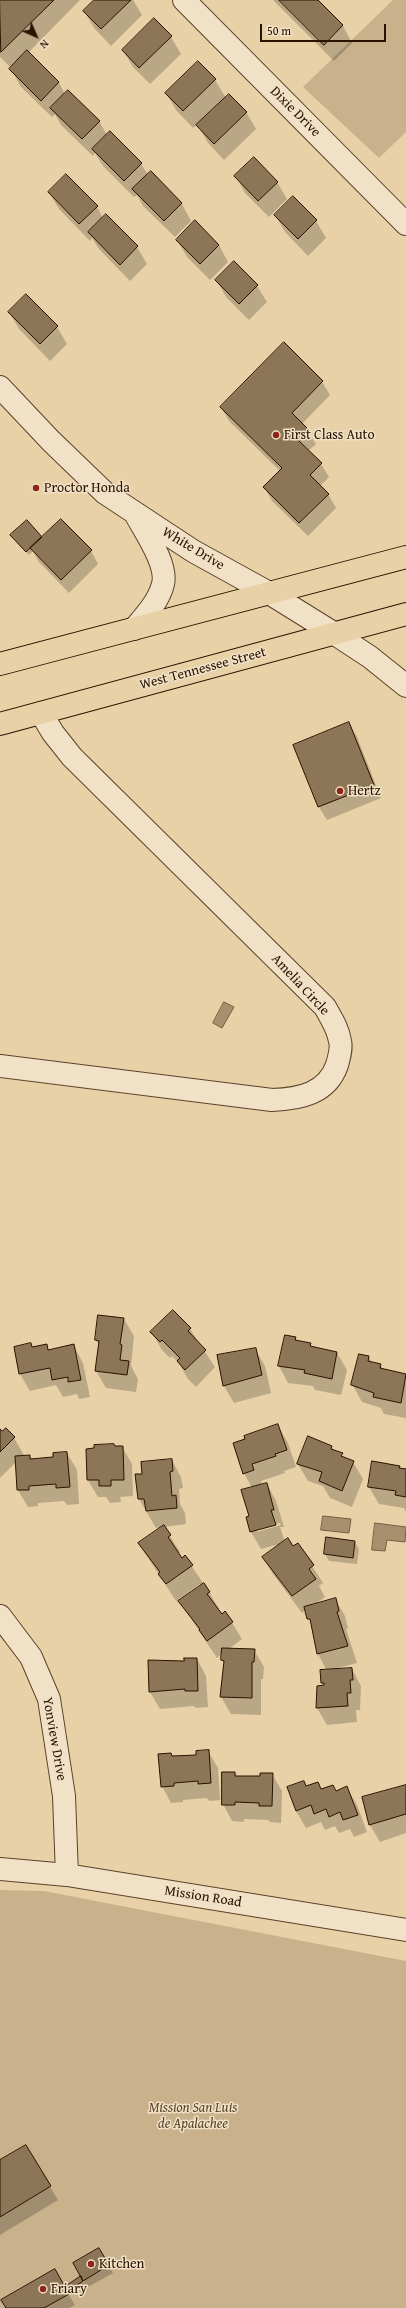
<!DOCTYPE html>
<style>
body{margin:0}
#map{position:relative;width:406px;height:2308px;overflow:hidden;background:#e9d1a7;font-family:"Gentium Book Plus",serif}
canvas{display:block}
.north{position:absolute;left:16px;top:16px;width:40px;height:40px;-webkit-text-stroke:3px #f1e1c6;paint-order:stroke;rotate:135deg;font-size:11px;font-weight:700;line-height:16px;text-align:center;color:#2a1200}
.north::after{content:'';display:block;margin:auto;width:14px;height:18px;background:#2a1200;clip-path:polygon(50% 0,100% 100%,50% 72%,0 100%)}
.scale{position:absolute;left:260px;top:24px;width:126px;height:18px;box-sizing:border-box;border:2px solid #2a1200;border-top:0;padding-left:5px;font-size:12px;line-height:14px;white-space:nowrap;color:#2a1200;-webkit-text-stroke:3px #f1e1c6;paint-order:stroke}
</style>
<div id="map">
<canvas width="406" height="2308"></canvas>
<div class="north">N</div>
<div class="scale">50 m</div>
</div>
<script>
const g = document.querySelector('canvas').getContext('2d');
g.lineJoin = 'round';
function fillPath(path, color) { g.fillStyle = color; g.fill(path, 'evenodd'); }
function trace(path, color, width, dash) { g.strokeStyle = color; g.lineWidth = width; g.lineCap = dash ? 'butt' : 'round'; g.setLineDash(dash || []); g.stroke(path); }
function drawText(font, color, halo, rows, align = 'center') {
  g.font = font + ' "Gentium Book Plus",serif'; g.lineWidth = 3; g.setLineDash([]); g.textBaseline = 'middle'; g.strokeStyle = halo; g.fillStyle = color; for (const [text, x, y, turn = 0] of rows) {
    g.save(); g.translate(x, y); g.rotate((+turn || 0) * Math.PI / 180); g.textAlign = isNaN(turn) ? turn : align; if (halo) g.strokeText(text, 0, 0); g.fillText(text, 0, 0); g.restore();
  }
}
fillPath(new Path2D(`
 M393,0H406V132L379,158L303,87Z
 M0,1890L44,1891L406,1961V2308H0Z`), '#c9b18b');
const water = new Path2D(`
 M224,1002L234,1007L222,1028L213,1023Z
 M323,1516L351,1519L349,1533L321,1530Z
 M375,1523L406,1527L405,1542L387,1540L385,1551L372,1550Z`);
fillPath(water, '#a8906e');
trace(water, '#765e42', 1);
fillPath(new Path2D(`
 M0,0H80L28,53L59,83L65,94L99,121L107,135L141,164L148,175L151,172L182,204L191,221L175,237L143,206L137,195L134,197L103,166L95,153L93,156L61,125L55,114L52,117L20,86L11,68L0,57Z
 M96,0H133L142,15L111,46L94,28L84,11Z
 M273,0H317L343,26L352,43L334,61Z
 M171,37L181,54L150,84L133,67L123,50Z
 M215,80L226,98L246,112L256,129L224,160L208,143L197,124L193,128L176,110L166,93Z
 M236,176L277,182L287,199L269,217L245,193Z
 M49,192L97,207L103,218L106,216L137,247L147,264L130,281L99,249L92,238L90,241L59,209Z
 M293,198L316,221L326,238L308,256L285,232L275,215Z
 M195,222L219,245L228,262L210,280L187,257L177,240Z
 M216,280L257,286L267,302L249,320L226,297Z
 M26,295L57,327L67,344L50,361L19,329L9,312Z
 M284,344L322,382L330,395L302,424L316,444L308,451L321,464L329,477L320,486L328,494L336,508L308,536L272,501L264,487L280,471L229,421L221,407Z
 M42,537L91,551L98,564L69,593L39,562L33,551L29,555L14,539Z
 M349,723L357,737L381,798L327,820L319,807L295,745Z
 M124,1319L134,1336L131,1366L138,1379L136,1392L106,1388L96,1371L100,1347L96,1340Z
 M190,1329L215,1367L196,1387L188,1379L178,1362L172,1356L170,1358L162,1350L152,1333Z
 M295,1338L298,1342L310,1344L312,1347L337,1353L347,1370L341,1395L315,1390L313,1386L288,1383L279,1366Z
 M30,1344L33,1348L46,1345L49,1350L74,1346L83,1363L90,1397L79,1399L77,1394L63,1397L56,1385L30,1391L20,1374Z
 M255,1349L265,1366L271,1393L234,1403L224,1386L218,1356Z
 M359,1355L369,1357L372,1363L380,1365L383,1369L406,1375V1418L384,1414L381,1408L362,1402L352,1384Z
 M278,1426L288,1443L296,1467L284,1471L285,1473L261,1481L262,1485L267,1484L276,1501L284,1527H280L285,1542L293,1548L298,1544L323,1583L319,1586L325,1597L313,1605L335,1599L345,1616L348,1628L346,1629L357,1663L334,1669H352L361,1686L360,1710H356L357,1722L327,1725L317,1708L324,1686L322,1683L327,1671L318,1654L312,1626L306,1610L302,1613L273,1574L263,1557L283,1543L261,1549L251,1532L248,1518L251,1517L252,1488L244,1473L247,1439ZM280,1523L281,1525L257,1532V1529Z
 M0,1430L14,1438L24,1455L22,1457L30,1456L32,1460L54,1458L67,1453L77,1470L79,1504L67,1505L64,1501L38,1503V1506L28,1507L18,1490L16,1462L0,1478Z
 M122,1447L132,1464L133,1496L120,1497L121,1502L110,1503L106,1497H98L88,1480Z
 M331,1447L344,1458L353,1462L363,1479L352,1507L330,1498L323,1486L308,1481L298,1464Z
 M172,1460L181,1477L183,1488L179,1489L180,1504L185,1513L186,1524L164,1527L180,1552L178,1554L181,1559L185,1556L209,1592L219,1609L218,1610L232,1623L242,1639L229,1649L254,1650L264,1667L263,1679H261V1715L231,1714L221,1697L224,1664L222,1654L217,1658L179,1601L201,1586L200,1584L176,1601L139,1544L162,1527L156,1528L139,1499L136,1475H143Z
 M373,1462L406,1469V1512L404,1508L379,1504L369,1487Z
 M355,1542L359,1549L357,1564L329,1561L325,1554Z
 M197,1659L206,1676L208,1707L196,1708L194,1706L160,1709L150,1692L185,1662Z
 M208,1751L218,1768L220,1800L209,1801L207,1798L183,1800V1802L171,1803L162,1786L173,1757L197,1756Z
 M235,1773L237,1777H261L272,1774L282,1791L281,1823L270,1822L268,1820L244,1819V1822L232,1821L223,1804Z
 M318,1783L322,1790L336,1792L347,1788L357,1805L367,1832L354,1837L350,1829L339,1833L335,1826L325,1830L321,1822L306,1828L296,1811L306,1787Z
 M406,1786V1833L380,1842L370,1825L364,1798Z
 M25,2146L58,2200L0,2235V2162Z
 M99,2249L113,2273L88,2287L86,2284L69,2295L75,2305L69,2308H7L65,2288L80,2278L84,2283L85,2282L75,2264Z`), '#0003');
const building = new Path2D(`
 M0,0H54L1,52Z
 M94,0H131L101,29L83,11Z
 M279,0H318L343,25L324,45Z
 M154,18L172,36L139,68L122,50Z
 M27,50L59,82L41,101L9,69Z
 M198,61L216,79L183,111L165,93Z
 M68,90L100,121L82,139L50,108Z
 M229,94L247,112L214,144L196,125Z
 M110,131L142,163L124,181L92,149Z
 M254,157L278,182L258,201L234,176Z
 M151,171L182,203L164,221L132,189Z
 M66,174L98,206L79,224L48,192Z
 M293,196L317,220L298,239L274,215Z
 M106,214L138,246L120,265L88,232Z
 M195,220L219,245L200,264L176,240Z
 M234,261L258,285L239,304L215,280Z
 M26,294L58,326L40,344L8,312Z
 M284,342L323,381L292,413L309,430L298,440L322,463L310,475L329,494L299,523L263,487L282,468L220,407Z
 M61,519L92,550L61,580L30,548Z
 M27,520L42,537L26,552L10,535Z
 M349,722L374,785L318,807L293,745Z
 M173,1310L191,1328L188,1331L206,1350L185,1370L177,1361L180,1358L162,1340L160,1342L150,1332Z
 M98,1315L124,1318L120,1344L122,1345L120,1360L129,1361L127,1375L95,1371L99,1341L95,1340Z
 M285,1335L296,1337L295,1340L311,1343L310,1346L337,1352L332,1379L304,1373L305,1370L278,1366Z
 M31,1343L32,1347L47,1344L48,1350L74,1344L81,1380L68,1382V1377L52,1380L50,1368L19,1374L14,1347Z
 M256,1348L262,1375L223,1386L217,1355Z
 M359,1354L369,1356L368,1361L381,1364L380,1368L406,1374L401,1403L373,1397L374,1393L351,1385Z
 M278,1424L287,1450L275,1454L276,1456L252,1464L254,1470L243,1474L233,1443L245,1439L244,1436Z
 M6,1428L15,1437L0,1452V1429L2,1431Z
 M308,1436L332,1446L331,1449L343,1453L341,1456L354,1461L342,1491L319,1481L322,1472L297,1464Z
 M114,1444L115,1446H123L124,1480H111V1486H99V1480H87L86,1449L94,1448V1445Z
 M67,1452L70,1487L56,1488V1484L29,1486V1490H17L15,1456L30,1455V1459L53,1457V1453Z
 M172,1459L173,1471L170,1472L172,1496L176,1495L177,1508L146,1511L144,1499H138L135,1474H142L141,1462Z
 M372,1461L400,1466L399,1468L406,1469V1497L395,1495L396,1491L368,1487Z
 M267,1483L274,1510H271L276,1525L250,1532L246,1517L249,1516L241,1490Z
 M164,1525L171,1535L168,1537L182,1558L185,1555L193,1565L166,1584L158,1574L160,1572L138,1543Z
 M326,1537L355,1541L353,1558L324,1554Z
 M288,1538L293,1546L298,1543L314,1565L309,1569L316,1579L292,1596L262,1557Z
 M204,1583L210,1592L207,1594L222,1614L225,1611L233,1622L207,1641L199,1630L200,1629L178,1601Z
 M336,1598L339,1611L337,1612L348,1646L317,1654L310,1619H307L304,1607Z
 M222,1648L255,1649L254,1662H252V1698L220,1697L224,1661L221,1660Z
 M184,1658H197L198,1691H185V1689L149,1692L148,1660L184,1661Z
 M352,1668L353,1680H350L351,1693H347L348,1706L316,1708L317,1686L324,1685V1683H321L320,1670Z
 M209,1750L211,1783L198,1784V1781L174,1783V1786L161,1787L158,1754L171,1753L172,1756L196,1755V1751Z
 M222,1772H235V1776H260V1773H273L272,1806H259V1803L235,1802V1805H222Z
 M304,1781L306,1786L318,1782L321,1789L333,1785L336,1791L347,1786L358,1815L343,1820L340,1812L329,1817L326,1809L314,1814L311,1805L296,1811L287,1787Z
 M406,1785V1814L369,1825L362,1797Z
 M26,2145L51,2186L0,2217V2160Z
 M99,2248L109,2265L83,2281L73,2263Z
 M55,2269L69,2294L44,2308H6L1,2300Z
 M81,2276L83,2281L68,2291L65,2287Z`);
fillPath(building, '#8d7557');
trace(building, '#2a1200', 1);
const minor = new Path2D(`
 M184,0L406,224
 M0,387L51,441L105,493L193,551L269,593L335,634L370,657L406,686
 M134,629C145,616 159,601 163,584C168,565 145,532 136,515
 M0,1066L272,1100C299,1099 327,1094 337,1065C339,1058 342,1048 340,1041C338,1028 331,1018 325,1007L72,757L53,733L41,713
 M0,1616L31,1657L49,1699L64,1796L67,1875
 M0,1869L67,1875L406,1930`);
const major = new Path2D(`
 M0,664L406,557
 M0,724L406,614`);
trace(minor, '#5a422a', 24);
trace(major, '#2a1200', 24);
trace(minor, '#f1e1c6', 22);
trace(major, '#e9d1a7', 22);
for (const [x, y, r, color] of [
 [276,435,4,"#8f2418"],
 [36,488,4,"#8f2418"],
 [340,791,4,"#8f2418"],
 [91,2264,4,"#8f2418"],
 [43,2289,4,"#8f2418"]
]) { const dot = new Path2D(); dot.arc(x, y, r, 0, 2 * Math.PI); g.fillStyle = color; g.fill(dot); trace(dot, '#f1e1c6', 1.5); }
drawText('14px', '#2a1200', '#f1e1c6', [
 ["Dixie Drive",295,112,45],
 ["White Drive",193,549,31],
 ["West Tennessee Street",203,669,-15],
 ["Amelia Circle",300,985,47],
 ["Yonview Drive",54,1739,80],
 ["Mission Road",203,1897,9]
]);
drawText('14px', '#2a1200', '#f1e1c6', [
 ["First Class Auto",284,435],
 ["Proctor Honda",44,488],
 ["Hertz",348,791],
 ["Kitchen",99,2264],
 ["Friary",51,2289]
], 'left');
drawText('italic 14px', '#5a422a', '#f1e1c6', [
 ["Mission San Luis",193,2108],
 ["de Apalachee",193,2124]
]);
</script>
